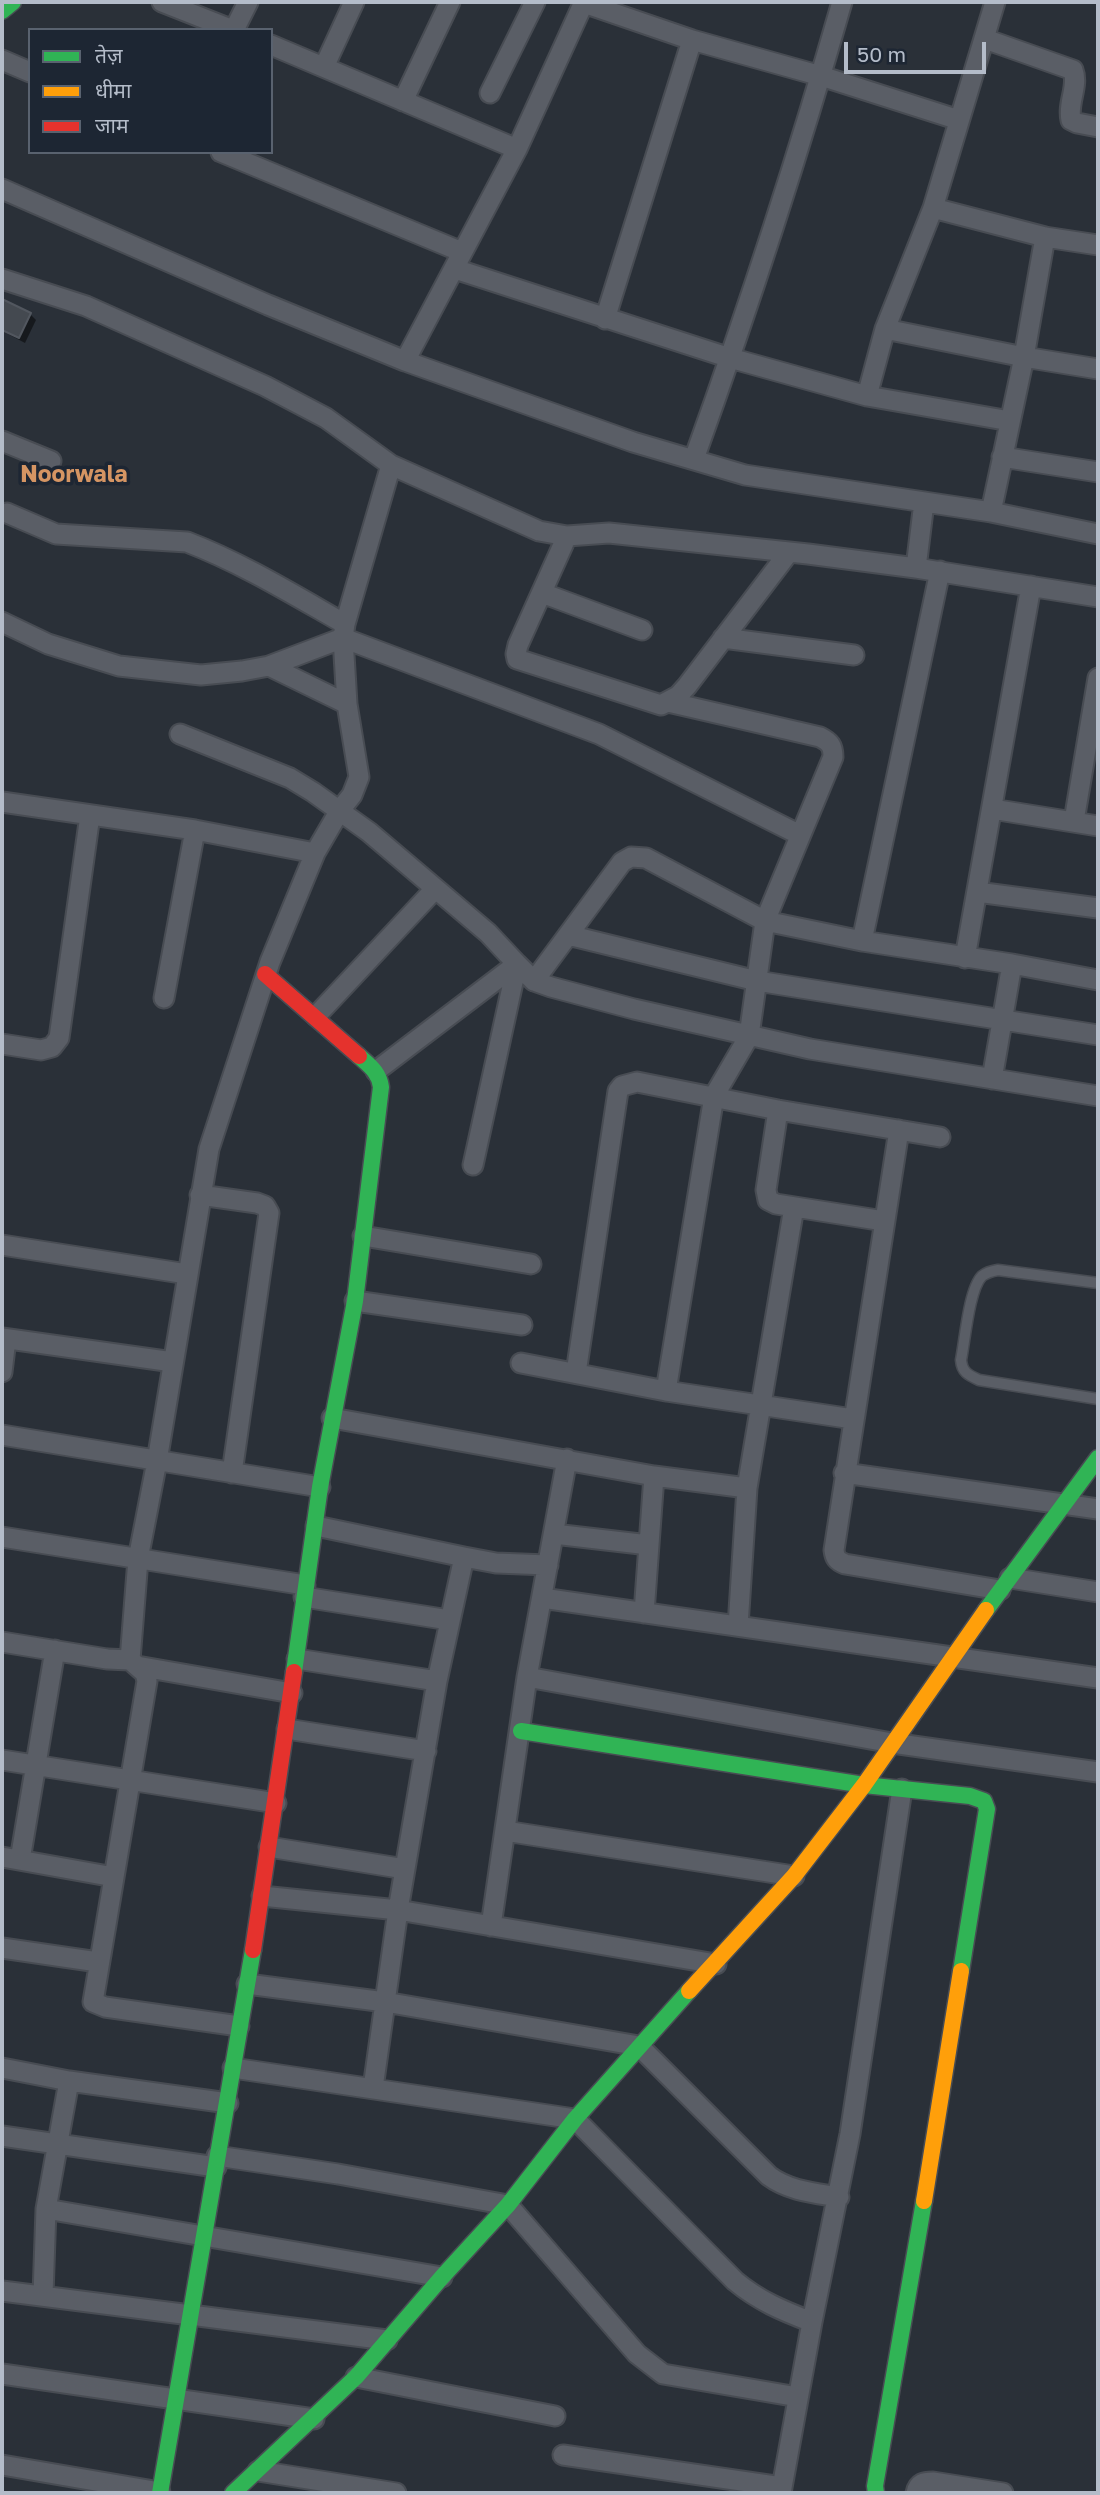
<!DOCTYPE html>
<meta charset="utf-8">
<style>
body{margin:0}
#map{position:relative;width:1100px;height:2495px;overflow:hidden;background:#2a3038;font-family:"Golos Text","Noto Sans Devanagari",sans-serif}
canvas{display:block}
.frame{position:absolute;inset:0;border:4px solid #b4bcc9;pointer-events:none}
.legend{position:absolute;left:28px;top:28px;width:245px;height:126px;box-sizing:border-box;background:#1d2633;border:2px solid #59626f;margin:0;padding:9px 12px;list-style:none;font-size:21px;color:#b4bcc9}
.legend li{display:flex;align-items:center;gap:14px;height:35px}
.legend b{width:35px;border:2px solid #59626f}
.scale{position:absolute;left:844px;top:42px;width:142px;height:32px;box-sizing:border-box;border:4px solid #b4bcc9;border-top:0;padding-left:9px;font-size:21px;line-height:24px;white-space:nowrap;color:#b4bcc9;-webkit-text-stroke:5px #1d2633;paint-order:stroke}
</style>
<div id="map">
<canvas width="1100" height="2495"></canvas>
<div class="frame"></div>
<ul class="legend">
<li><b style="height:9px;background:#30b455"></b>तेज़</li>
<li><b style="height:9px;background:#ff9f0a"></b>धीमा</li>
<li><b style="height:9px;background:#e5322d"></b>जाम</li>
</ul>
<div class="scale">50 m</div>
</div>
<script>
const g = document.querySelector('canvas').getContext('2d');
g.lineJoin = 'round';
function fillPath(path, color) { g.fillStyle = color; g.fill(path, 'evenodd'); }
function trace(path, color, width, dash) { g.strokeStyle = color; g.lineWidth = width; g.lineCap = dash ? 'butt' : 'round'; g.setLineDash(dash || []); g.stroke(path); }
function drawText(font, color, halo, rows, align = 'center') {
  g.font = font + ' "Golos Text",sans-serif'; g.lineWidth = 7; g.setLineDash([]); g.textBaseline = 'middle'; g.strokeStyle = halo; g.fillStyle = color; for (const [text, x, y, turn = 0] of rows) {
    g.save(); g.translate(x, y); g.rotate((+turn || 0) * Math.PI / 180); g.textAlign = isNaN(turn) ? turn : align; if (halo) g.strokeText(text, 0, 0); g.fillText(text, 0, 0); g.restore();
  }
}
fillPath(new Path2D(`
 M2,301L30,314L36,320L25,343L2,331Z`), '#0007');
const building = new Path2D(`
 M2,299L31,313L19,338L2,330Z`);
fillPath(building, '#444950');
trace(building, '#52575f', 2);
const lane = new Path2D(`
 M1098,1283L998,1270C992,1271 987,1272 982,1276C969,1289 965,1340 961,1360C962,1372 968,1375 979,1380L1098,1399`);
const street = new Path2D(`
 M162,2L233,30
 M584,3L692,40L821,76L959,120
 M234,30L248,2
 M985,39L1073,70C1079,86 1067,103 1071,120L1077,123L1098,127
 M271,45L517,149
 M2,60L30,72
 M324,67L354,2
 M490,93L535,2
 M403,101L450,2
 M221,152L462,252
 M2,189L268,305L405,361L633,442L745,475L991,512L1098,534
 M933,208L1045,237L1098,245
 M455,269L730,358L867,396L1010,421
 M2,279L86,306L265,386L326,418L391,465L539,531L567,536L609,533L808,554L916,568L1098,597
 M605,319L692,40
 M885,329L1024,357L1098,369
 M405,361L517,149L584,2
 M867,396L885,329L933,208L995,2
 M2,441L51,461
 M1002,457L1098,472
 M694,459C748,309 798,156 842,2
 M991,512L1024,357L1045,237
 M7,513L56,534L187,542C242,563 294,595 345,624
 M567,536L518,645L516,654L517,659L661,705L678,696L687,686L789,552
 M916,568L924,502
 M542,593L642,630
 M2,622L48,644L119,666L201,675L242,671L269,666L347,704
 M723,638L854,655
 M269,666L343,638L599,734L800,835
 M180,734L290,778L313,792L369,832L488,933L517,964L473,1165
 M2,802L195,830L315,853
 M992,809L1098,826
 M1074,821L1098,678
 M977,892L1098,908
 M568,935L757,981L1098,1035
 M862,941L940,571
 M965,958L1031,586
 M534,981L622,862L631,857L646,858L765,921L862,941L1012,964L1098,980
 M164,998L195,830
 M316,1016L435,889
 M2,1044L41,1050L52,1047L59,1038L90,815
 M376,1071L517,964L534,981L551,987L634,1009L810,1049L1098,1096
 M992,1079L1012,964
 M778,1110L766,1190L768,1200L776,1204L884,1221
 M899,1130L834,1550C835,1558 837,1561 845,1564L1000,1590
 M200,1195L257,1203L265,1206L269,1213L232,1473
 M363,1236L531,1264
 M2,1245L187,1274
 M355,1301L522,1325
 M2,1338L173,1362
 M521,1363L666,1391L853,1419
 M2,1372L6,1339
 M576,1373L618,1091L622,1086L637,1082L778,1110L940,1137
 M666,1391L714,1096L749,1036L765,921L833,757C833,746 830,742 820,737L668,702
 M332,1418L654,1476L747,1488
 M2,1435L320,1487
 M844,1473L1098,1509
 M316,1526L464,1557L496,1563L548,1565
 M554,1534L649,1545
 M2,1537L305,1585
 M1010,1578L1098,1592
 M304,1597L449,1620
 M542,1598L1098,1678
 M644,1613L654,1476
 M738,1626L747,1488L794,1207
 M2,1642L107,1659L130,1660L138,1559L157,1461L209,1149L270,962L315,853L340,810L352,795L359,777L347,704L343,638L345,624L391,465
 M297,1659L437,1681
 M130,1660L145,1673L147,1681L93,2002L105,2007L239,2026
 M137,1666L292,1693
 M527,1677L892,1743L1098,1772
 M287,1729L426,1751
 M2,1760L276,1803
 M505,1831L794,1876
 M269,1847L405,1869
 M2,1857L114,1877
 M20,1860L55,1650
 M262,1896L398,1910L716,1964
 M491,1926L527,1677L567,1459
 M2,1948L98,1962
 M247,1984L385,2002L639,2046L769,2176C789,2191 815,2193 839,2197
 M2,2068L69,2081L228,2103
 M233,2068L575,2119L735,2281C759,2301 783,2311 812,2322
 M373,2088L398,1910L437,1681L464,1557
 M2,2136L216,2167
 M217,2156L338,2174L508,2205L637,2354L663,2374L798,2397
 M46,2209L69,2081
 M2,2291L387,2340
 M43,2295L46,2209L442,2277
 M2,2374L314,2419
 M356,2377L555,2416
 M563,2455L782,2487
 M2,2465L160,2492
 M258,2471L396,2493
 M781,2493L812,2322L850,2134L902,1789
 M916,2493C918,2483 924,2482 933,2482L1003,2493`);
const fast = new Path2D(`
 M2,11L13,2
 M986,1610L1098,1458
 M294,1672L320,1487L355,1301L381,1087C379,1072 370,1066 359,1056
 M521,1731L864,1785L970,1796L984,1801L987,1809L961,1971
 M160,2493L253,1950
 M233,2493L356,2377L442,2277L508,2205L575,2119L689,1991
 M876,2493L875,2486L924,2201`);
const slow = new Path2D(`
 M689,1991L794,1876L864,1785L986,1610
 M924,2201L961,1971`);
const jam = new Path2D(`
 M265,974L359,1056
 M253,1950L294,1672`);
trace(lane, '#484c53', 13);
trace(street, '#484c53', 23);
trace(fast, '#484c53', 19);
trace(slow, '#484c53', 19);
trace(jam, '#484c53', 19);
trace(lane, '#5a5e66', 10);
trace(street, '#5a5e66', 19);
trace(fast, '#30b455', 16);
trace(slow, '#ff9f0a', 16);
trace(jam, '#e5322d', 16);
drawText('bold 23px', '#d59563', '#1d2633', [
 ["Noorwala",74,475]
]);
</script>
